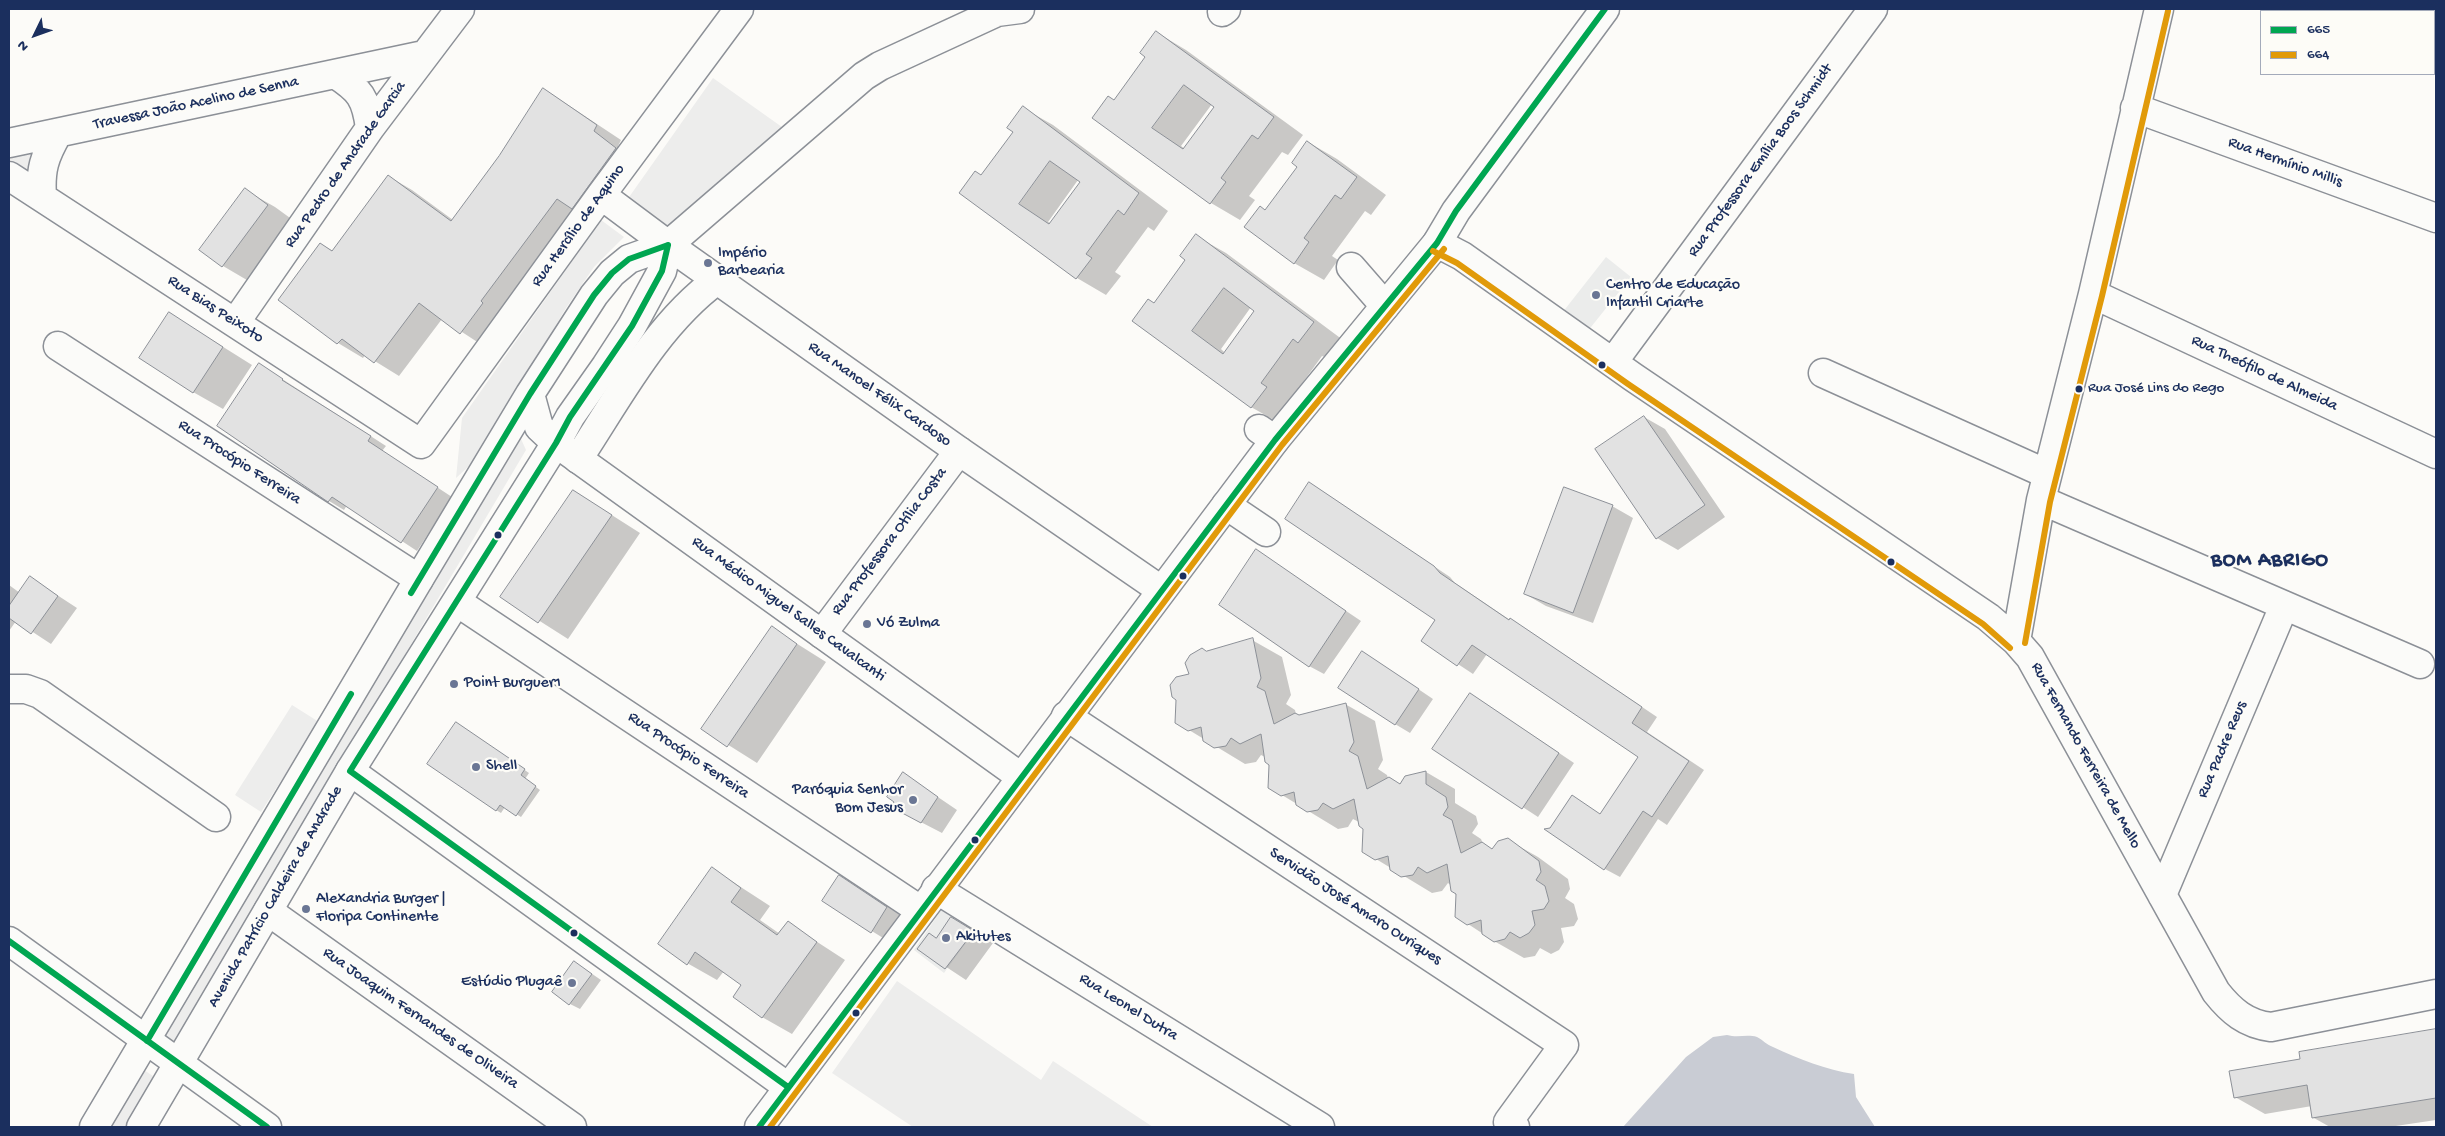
<!DOCTYPE html>
<meta charset="utf-8">
<style>
body{margin:0}
#map{position:relative;width:2445px;height:1136px;overflow:hidden;background:#fcfbf8;font-family:"Gochi Hand",sans-serif}
canvas{display:block}
.frame{position:absolute;inset:0;border:10px solid #1b2f5e;pointer-events:none}
.legend{position:absolute;left:2260px;top:10px;width:175px;height:65px;box-sizing:border-box;background:#fdfcf7;border:1px solid #a3aaba;margin:0;padding:6px 9px;list-style:none;font-size:15px;color:#1b2f5e}
.legend li{display:flex;align-items:center;gap:10px;height:25px}
.legend b{width:25px;border:1px solid #a3aaba}
.north{position:absolute;left:10px;top:10px;width:50px;height:50px;-webkit-text-stroke:4px #fdfcf7;paint-order:stroke;rotate:228deg;font-size:14px;font-weight:700;line-height:20px;text-align:center;color:#1b2f5e}
.north::after{content:'';display:block;margin:auto;width:18px;height:22px;background:#1b2f5e;clip-path:polygon(50% 0,100% 100%,50% 72%,0 100%)}
</style>
<div id="map">
<canvas width="2445" height="1136"></canvas>
<div class="frame"></div>
<ul class="legend">
<li><b style="height:6px;background:#00a651"></b>665</li>
<li><b style="height:6px;background:#e19a09"></b>664</li>
</ul>
<div class="north">N</div>
</div>
<script>
const g = document.querySelector('canvas').getContext('2d');
g.lineJoin = 'round';
function fillPath(path, color) { g.fillStyle = color; g.fill(path, 'evenodd'); }
function trace(path, color, width, dash) { g.strokeStyle = color; g.lineWidth = width; g.lineCap = dash ? 'butt' : 'round'; g.setLineDash(dash || []); g.stroke(path); }
function drawText(font, color, halo, rows, align = 'center') {
  g.font = font + ' "Gochi Hand",sans-serif'; g.lineWidth = 4.5; g.setLineDash([]); g.textBaseline = 'middle'; g.strokeStyle = halo; g.fillStyle = color; for (const [text, x, y, turn = 0] of rows) {
    g.save(); g.translate(x, y); g.rotate((+turn || 0) * Math.PI / 180); g.textAlign = isNaN(turn) ? turn : align; if (halo) g.strokeText(text, 0, 0); g.fillText(text, 0, 0); g.restore();
  }
}
fillPath(new Path2D(`
 M1606,257L1631,277L1587,332L1562,313Z
 M946,903L979,925L944,973L914,950Z`), '#ebeceb');
fillPath(new Path2D(`
 M713,78L789,132L667,228L627,200Z
 M34,147L31,175L9,159V157Z
 M601,220L624,237L594,267L566,308L479,457L456,478L462,418Z
 M517,430L526,450L175,1043L161,1033Z
 M292,705L319,722L261,812L235,795Z
 M897,981L1041,1080L1053,1061L1153,1127H913L832,1073Z
 M141,1068L156,1078L126,1127H105Z`), '#ededec');
fillPath(new Path2D(`
 M1727,1035C1738,1038 1747,1034 1757,1037C1763,1040 1767,1045 1773,1047C1799,1059 1826,1070 1854,1074L1856,1097L1875,1127H1623L1686,1057L1713,1037Z`), '#c9ccd4');
fillPath(new Path2D(`
 M1156,32L1186,50L1303,135L1288,155L1282,152L1249,196L1255,200L1240,220L1211,203L1094,117L1115,101L1147,56ZM1212,104L1215,107L1185,149L1181,146Z
 M544,89L621,140L618,146L640,163L485,347L442,319L399,376L365,355L363,358L338,343L280,300L321,244L333,251L388,176L412,190L453,220L500,156Z
 M1023,108L1053,125L1168,211L1154,231L1148,227L1115,272L1121,276L1106,295L1077,278L961,193L982,176L1014,132ZM1078,180L1081,182L1051,223L1048,222Z
 M1308,142L1337,159L1386,195L1371,215L1365,211L1332,256L1338,260L1324,280L1294,263L1266,211L1299,166Z
 M245,190L275,207L297,223L252,283L223,266Z
 M1196,236L1226,253L1343,340L1329,359L1322,356L1290,400L1281,424L1251,407L1154,304L1187,260ZM1251,307L1256,311L1225,353L1221,349Z
 M169,313L252,365L223,409L193,392Z
 M259,364L386,446L382,451L452,497L417,551L347,505L344,510L329,501L219,426Z
 M1644,417L1665,429L1725,517L1678,550L1657,538Z
 M574,491L640,533L568,639L502,597Z
 M1325,493L1450,577L1455,583L1510,620L1526,629L1657,717L1647,732L1704,770L1667,825L1658,819L1620,877L1605,869L1601,815L1640,757L1487,654L1473,674L1423,641L1437,620Z
 M1612,506L1633,518L1593,623L1546,606L1525,594Z
 M1257,551L1361,621L1324,674L1309,666Z
 M31,578L77,608L51,644L16,621L9,631V585L20,593Z
 M772,628L826,662L757,763L703,729Z
 M1252,640L1282,657L1291,695L1286,704L1295,710L1296,715L1299,716L1345,704L1375,721L1383,760L1378,769L1387,775L1388,778L1400,785L1426,772L1455,789V803L1476,816L1478,824L1472,833L1481,839L1483,844L1493,850L1508,840L1538,857L1568,879L1570,889L1565,898L1574,904L1578,919L1574,926L1561,928L1564,942L1559,950L1551,954L1540,948L1535,956L1524,958L1494,941L1468,924L1452,886L1448,883L1442,891L1432,893L1376,859L1364,829L1359,822L1353,819L1348,827L1338,829L1282,795L1265,757L1261,755L1256,762L1245,764L1189,730L1191,675L1206,652Z
 M1378,662L1433,699L1410,733L1395,724Z
 M1486,704L1574,763L1538,817L1434,749Z
 M461,726L529,773L525,779L540,790L521,817L505,807L501,813L496,810Z
 M904,774L957,810L942,833L913,818Z
 M713,869L770,906L760,920L780,934L788,923L845,960L792,1034L762,1017L743,985L724,971L717,980L687,963Z
 M839,876L916,925L901,949L823,901Z
 M972,930L993,943L966,980L919,949L937,939Z
 M585,969L601,980L580,1009L570,1004Z
 M2436,1030V1120L2389,1127H2330L2314,1118L2312,1106L2265,1114L2235,1097L2301,1060L2300,1053Z`), '#0003');
const building = new Path2D(`
 M1156,31L1274,117L1258,139L1252,135L1221,178L1226,182L1210,204L1092,118L1108,96L1114,100L1145,57L1140,53ZM1184,85L1214,107L1183,149L1152,128Z
 M543,88L597,125L594,131L616,148L572,209L557,199L481,301L483,303L460,334L419,303L374,363L342,339L337,344L278,300L320,243L332,251L388,175L451,221L499,156Z
 M1023,106L1139,193L1124,215L1118,210L1086,254L1092,258L1076,279L959,193L975,171L981,175L1013,132L1007,128ZM1050,161L1080,182L1049,224L1019,204Z
 M1307,141L1357,177L1341,199L1335,195L1304,238L1309,242L1294,264L1244,227L1260,206L1265,210L1297,167L1292,163Z
 M245,188L268,205L222,267L199,250Z
 M1196,234L1314,322L1298,343L1293,339L1261,383L1267,387L1251,408L1132,321L1148,299L1154,303L1185,260L1180,256ZM1224,288L1254,311L1223,354L1192,331Z
 M169,312L223,347L193,393L139,358Z
 M259,363L283,379L282,380L371,436L368,441L438,487L401,543L332,497L328,502L217,426Z
 M1644,416L1705,505L1656,539L1595,449Z
 M1309,482L1434,566L1440,573L1509,620L1510,618L1642,707L1632,723L1689,761L1652,817L1643,811L1604,870L1544,829L1550,828L1572,795L1600,814L1638,757L1472,645L1457,666L1421,641L1435,620L1285,519Z
 M1564,487L1613,505L1573,613L1524,594Z
 M573,490L612,515L538,623L500,597Z
 M1256,549L1346,611L1309,667L1219,605Z
 M30,576L58,596L31,634L9,618V606Z
 M772,626L797,644L727,747L701,729Z
 M1253,638L1261,678L1257,687L1265,691L1274,724L1295,713L1299,715L1346,703L1354,742L1349,751L1358,756L1367,789L1389,777L1400,784L1405,776L1426,771V784L1446,797L1448,807L1443,815L1452,820L1461,853L1482,842L1492,849L1498,841L1508,838L1539,861L1541,872L1536,880L1545,886L1549,901L1544,909L1532,911L1535,925L1529,933L1520,938L1510,932L1505,939L1494,942L1482,934L1481,920L1467,925L1455,917L1456,894L1451,891L1447,864L1427,873L1418,867L1413,875L1401,877L1390,870L1388,856L1375,860L1362,852L1363,829L1359,826L1354,799L1333,809L1323,803L1318,810L1307,812L1296,805L1294,792L1281,796L1268,788L1269,765L1265,762L1261,734L1240,744L1231,738L1226,746L1214,748L1203,741L1201,727L1188,731L1175,723L1176,700L1172,697L1170,685L1176,677L1189,674L1185,663L1190,655L1202,648L1206,651Z
 M1362,651L1419,689L1395,725L1338,688Z
 M1470,693L1559,753L1522,809L1432,749Z
 M456,722L525,769L521,775L536,786L516,816L500,805L496,811L427,764Z
 M903,772L938,797L921,823L891,807L894,802L887,797Z
 M712,867L741,888L731,902L777,935L788,921L817,942L762,1018L733,997L741,985L695,952L687,965L658,944Z
 M839,875L887,907L871,933L822,901Z
 M951,917L974,931L945,969L917,949L929,933L936,938Z
 M574,961L592,974L569,1005L552,992Z
 M2436,1029V1098L2312,1118L2307,1085L2234,1098L2229,1071L2300,1059L2299,1052Z`);
fillPath(building, '#e2e2e2');
trace(building, '#8c9097', 1);
const minor = new Path2D(`
 M2402,9L2408,11
 M1222,12L1226,9
 M2434,21L2436,22
 M335,74C360,90 366,98 370,128
 M2135,108L2436,218
 M9,143L424,55
 M9,176L421,444L601,195L739,9
 M601,195L668,245L864,76L880,66L997,12L1020,9
 M42,197C40,170 44,157 58,133
 M1437,243L1462,256L1633,377L1988,617L2016,641L2030,657L2216,992C2231,1011 2246,1024 2271,1027L2436,994
 M1351,267L1385,306
 M2093,294L2436,454
 M235,323L370,128L460,9
 M58,346L419,579
 M1613,362L1873,9
 M1823,373L2047,474
 M1259,429L1275,440
 M578,459C619,397 656,325 717,280
 M2041,500L2420,664
 M1226,505L1266,532
 M457,602L920,910
 M822,634L959,451
 M2016,641L2041,500L2093,294L2159,9
 M9,689H26L40,694L216,817
 M1066,716L1564,1045L1508,1122L1515,1127
 M350,771L788,1087
 M936,889L1320,1127
 M2162,895L2284,606
 M268,911L572,1127
 M9,941L267,1127`);
const major = new Path2D(`
 M668,245L959,451L1161,590
 M530,394L539,427L556,443L1021,777
 M94,1127L419,579L530,394L594,295L612,273L629,259L668,245
 M141,1127L350,771L556,443L570,417L606,366L632,326L662,271L668,245
 M759,1127L1275,440L1437,243L1456,211L1605,9`);
trace(minor, '#8c9097', 31);
trace(major, '#8c9097', 31);
trace(minor, '#fbfbf9', 28);
trace(major, '#fbfbf9', 28);
trace(new Path2D(`
 M668,245L662,271L632,326L570,417L556,443L350,771L788,1087
 M411,593L530,394L594,295L612,273L629,259L668,245
 M9,941L267,1127
 M147,1041L351,694
 M759,1127L1275,440L1437,243L1456,211L1605,9`), '#00a651', 6);
trace(new Path2D(`
 M1433,251L1457,263L1628,384L1983,624L2010,648
 M2025,643L2050,502L2102,296L2168,11
 M770,1127L1282,445L1444,249`), '#e19a09', 6);
for (const [x, y, r, color] of [
 [708,263,5,"#6a7694"],
 [1596,295,5,"#6a7694"],
 [1602,365,4.5,"#1b2f5e"],
 [2079,389,4.5,"#1b2f5e"],
 [498,535,4.5,"#1b2f5e"],
 [1891,562,4.5,"#1b2f5e"],
 [1183,576,4.5,"#1b2f5e"],
 [867,624,5,"#6a7694"],
 [454,684,5,"#6a7694"],
 [476,767,5,"#6a7694"],
 [913,800,5,"#6a7694"],
 [975,840,4.5,"#1b2f5e"],
 [306,909,5,"#6a7694"],
 [574,933,4.5,"#1b2f5e"],
 [946,938,5,"#6a7694"],
 [572,983,5,"#6a7694"],
 [856,1013,4.5,"#1b2f5e"]
]) { const dot = new Path2D(); dot.arc(x, y, r, 0, 2 * Math.PI); g.fillStyle = color; g.fill(dot); trace(dot, '#fdfcf7', 2); }
drawText('15px', '#1b2f5e', '#fdfcf7', [
 ["Rua José Lins do Rego",2088,389]
], 'left');
drawText('16px', '#1b2f5e', '#fdfcf7', [
 ["Travessa João Acelino de Senna",196,104,-12],
 ["Rua Professora Emília Boos Schmidt",1761,161,-54],
 ["Rua Hermínio Millis",2285,163,20],
 ["Rua Pedro de Andrade Garcia",346,165,-55],
 ["Rua Hercílio de Aquino",579,226,-54],
 ["Rua Bias Peixoto",215,310,33],
 ["Rua Theófilo de Almeida",2264,374,25],
 ["Rua Manoel Félix Cardoso",879,395,35],
 ["Rua Procópio Ferreira",239,463,33],
 ["Rua Professora Otília Costa",890,542,-53],
 ["Rua Médico Miguel Salles Cavalcanti",788,610,36],
 ["Rua Padre Reus",2223,750,-67],
 ["Rua Procópio Ferreira",688,756,34],
 ["Rua Fernando Ferreira de Mello",2085,756,61],
 ["Avenida Patrício Caldeira de Andrade",276,897,-60],
 ["Servidão José Amaro Ouriques",1355,907,33],
 ["Rua Leonel Dutra",1128,1008,32],
 ["Rua Joaquim Fernandes de Oliveira",420,1019,35]
]);
drawText('16px', '#1b2f5e', '#fdfcf7', [
 ["Império",718,254],
 ["Barbearia",718,272],
 ["Centro de Educação",1606,286],
 ["Infantil Criarte",1606,304],
 ["Vó Zulma",877,624],
 ["Point Burguer1",464,684],
 ["Shell",486,767],
 ["Paróquia Senhor",903,791,"right"],
 ["Bom Jesus",903,809,"right"],
 ["Alexandria Burger |",316,900],
 ["Floripa Continente",316,918],
 ["Akitutes",956,938],
 ["Estúdio Plugaê",562,983,"right"]
], 'left');
g.letterSpacing = '1px';
drawText('bold 21px', '#1b2f5e', '#fdfcf7', [
 ["BOM ABRIGO",2270,562]
]);
g.letterSpacing = '0px';
</script>
